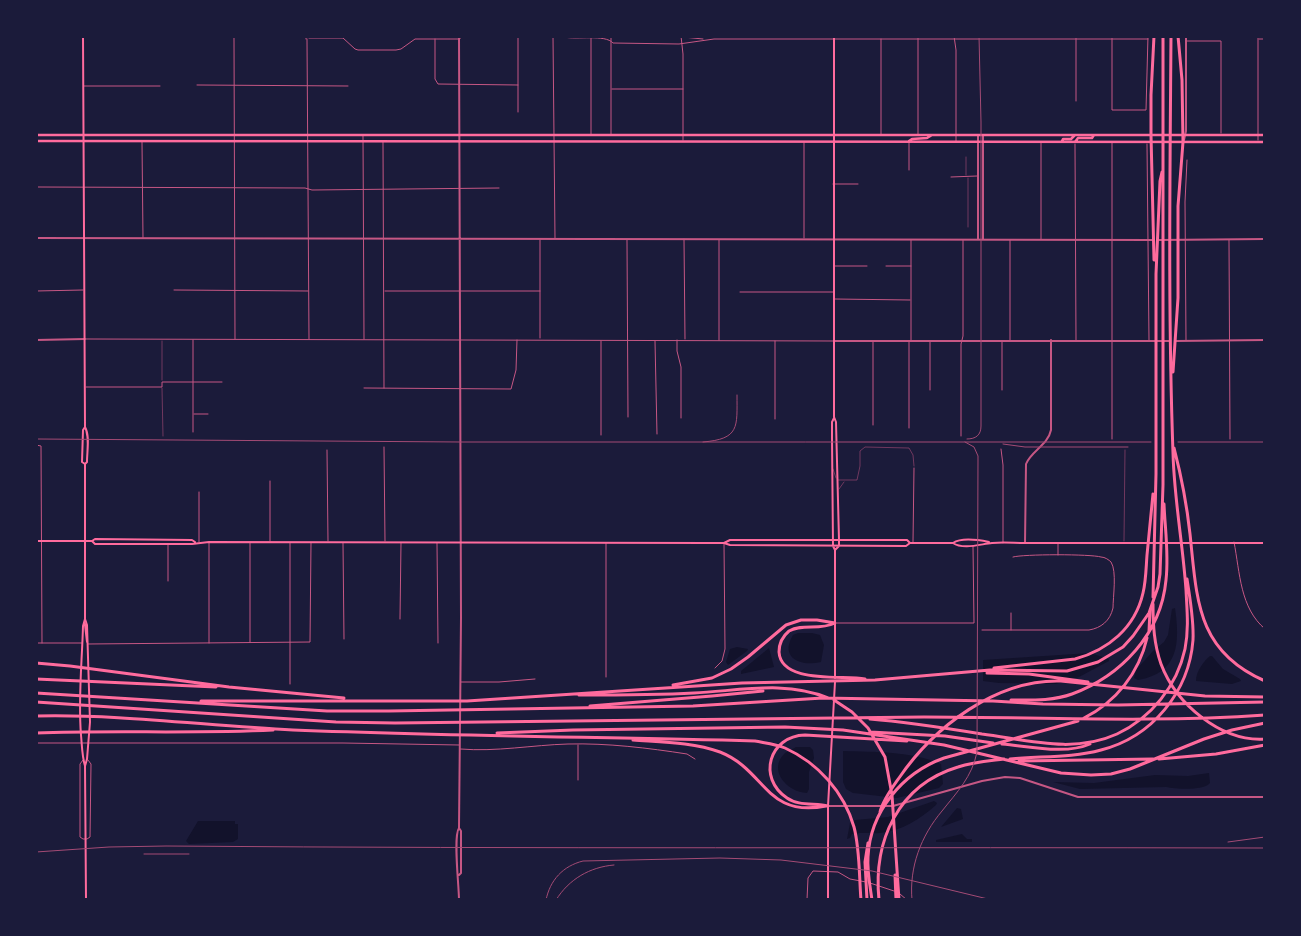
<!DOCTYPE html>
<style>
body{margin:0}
#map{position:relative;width:1301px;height:936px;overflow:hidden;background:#1b1b3a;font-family:Cabin,sans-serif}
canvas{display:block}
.frame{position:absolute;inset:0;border:38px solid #1b1b3a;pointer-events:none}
</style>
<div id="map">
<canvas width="1301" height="936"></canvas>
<div class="frame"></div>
</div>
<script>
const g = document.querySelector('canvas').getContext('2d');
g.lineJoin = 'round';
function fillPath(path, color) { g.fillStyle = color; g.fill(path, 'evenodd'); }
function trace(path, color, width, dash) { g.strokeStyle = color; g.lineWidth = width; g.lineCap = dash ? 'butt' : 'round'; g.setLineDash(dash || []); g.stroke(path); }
fillPath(new Path2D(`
 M1175,608C1180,643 1179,673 1138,680L1134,678L1136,670L1153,651L1164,642L1168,635L1172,609Z
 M798,633H812L820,635L824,645L821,662C801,667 779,658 793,635Z
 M737,647L748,649L747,651L728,665L726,662L730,649Z
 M769,648L774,667L741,674V671Z
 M1090,653L1109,659V661L1079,677L1056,684L999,683L983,681V660Z
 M1210,656H1212L1223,669L1240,679L1241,681L1232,684L1196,681C1196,671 1204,661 1210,656Z
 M796,747H810L813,750L814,758L809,772V789L807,793C787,792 767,770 785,753C788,751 793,749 796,747Z
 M843,751C875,752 911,751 941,764L943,784L939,788L897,798L853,793L846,789L843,782Z
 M1209,773L1210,783C1204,791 1176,789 1166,787L1080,789L1053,782L1094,783L1155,775L1188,776Z
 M934,801L937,803L936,805C920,819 902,831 880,833C871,834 862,832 852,834L850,838L847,839L850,823L855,820L888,817Z
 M957,808L961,809L963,819L941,827Z
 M198,821H235V824H238V839L233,842L189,844L186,841Z
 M962,834L967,839H972V842H936V840Z`), '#12122b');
trace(new Path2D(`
 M966,175V157
 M968,178V227
 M162,341V380
 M162,388L163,436
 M833,469L836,478
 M838,480H857L860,466V451L865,447L909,448L913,455L914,466
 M839,489L844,482
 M1124,541L1125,450`), '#c65784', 0.5);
trace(new Path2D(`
 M553,36L555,238
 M591,36V134
 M681,36L683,54V140
 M954,36L956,50V141
 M1076,36V101
 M1112,36V110H1146L1148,36
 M36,37H305
 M234,37L235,339
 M683,37L703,39
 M309,38H343L355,49L358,50H396L401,49L415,39H459L462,37H564C577,40 605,34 613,43L679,44L714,39H1148
 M518,38V112
 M918,38V134
 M306,39V36
 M307,39L309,339
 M435,39V79L438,84L518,85
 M881,39V135
 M1259,39H1265
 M1187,41H1221V133
 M197,85L348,86
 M84,86H160
 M612,89H683
 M611,134V36
 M363,135L364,339
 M1258,140V36
 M383,141L384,388
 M142,142L143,238
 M804,142V238
 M909,142V170
 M1041,143V239
 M1112,143V439
 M1075,144L1076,340
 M1147,144L1149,340
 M951,177L977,176
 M833,184H858
 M36,187L305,188L312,190L499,188
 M684,239L685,339
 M540,240V338
 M627,240L628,417
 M719,240V340
 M911,240V341
 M1010,240V340
 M1229,240L1230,439
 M834,266H867
 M886,266H911
 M174,290L308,291
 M36,291L83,290
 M385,291H540
 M740,292H834
 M834,299L910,300
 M86,339L834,341
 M193,340V432
 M677,340V351L681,367V418
 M1186,340L1185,202L1187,160
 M601,341V435
 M655,341L657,434
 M775,341V419
 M1002,341V390
 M86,387H162V382H222
 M364,388L511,389L516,370L517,340
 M930,390V341
 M194,414H208
 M873,425V341
 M909,428V341
 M961,436V344L963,336V240
 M36,445L41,446L42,643
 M384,447L385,541
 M1001,449L1003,465V543
 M327,450L328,541
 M270,481V541
 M199,492V542
 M913,542L914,468
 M1234,542C1240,573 1240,608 1265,629
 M290,543V684
 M343,543L344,639
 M437,543L438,643
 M1058,544V555
 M168,581V544
 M1011,613V630
 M400,619L401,543
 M837,623H974L973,546
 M982,630H1089C1101,628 1110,621 1113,608C1113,597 1117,571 1111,562C1109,560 1105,557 1101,557C1091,554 1023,554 1013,557
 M250,642V542
 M36,643H82
 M209,643V543
 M88,644L310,642L311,543
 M715,668L722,661L725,649L724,543
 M606,677V543
 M461,682H499L535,679
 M36,743H343L459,745
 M578,745V780
 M460,749C496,752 533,745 568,744C608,743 648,748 687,754L695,759
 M83,760L80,764V837L83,839H87L90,837L91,764L88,760
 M870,883L894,891
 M900,894L907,900
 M807,900L808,878L813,871L838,872L850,879L866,882`), '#c65784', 1);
trace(new Path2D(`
 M459,36L461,618L459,828L461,831V873L459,875
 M983,135V239
 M1184,140L1186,131V36
 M36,238L1154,240
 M978,239V135
 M1159,240L1265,239
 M36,340L85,339
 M834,341H1169
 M1176,341L1265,340
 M1025,543L1026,464C1031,451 1048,445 1051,430V340
 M829,806H893L982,781L1005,777L1020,778L1078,797H1265
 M459,900C459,886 453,836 459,828`), '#c65784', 2);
trace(new Path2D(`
 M83,36L85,427C90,436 87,451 87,462L85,464V619L87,625L90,722L87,759L85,766
 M834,36V417L836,422L839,540V546L835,550
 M834,418L832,422V438L833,546L835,550V678
 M85,464L82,462L83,430L85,427
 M36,541H92L95,539L192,540L195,542
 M92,541L95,544H192L209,542L709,543H724L730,540H907L910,543H953C963,550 981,544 992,543C1003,542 1014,543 1025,543H1265
 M724,543L730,545L906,546L910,543
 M953,543C962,537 979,540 989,542
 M85,619L83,626C82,663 78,699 81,735C82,746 82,756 85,766L86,900
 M84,623L85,625L87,642
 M828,900V806L835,682`), '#ff6b9d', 2);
trace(new Path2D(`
 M36,135H1265
 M36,141L1265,142
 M909,141L912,139L927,138L932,135
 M1062,141L1063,139H1071L1075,135
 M1075,142L1078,138H1092L1094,135`), '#ff6b9d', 2.5);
trace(new Path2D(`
 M1154,36L1151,95V135L1154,260
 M1163,36V485
 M1173,372L1178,298V206L1183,142L1182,80L1178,36
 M1174,448C1181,475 1187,506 1190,534C1197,599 1196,651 1265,681
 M1153,597L1156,474V274L1160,181L1162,172
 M1153,604C1153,625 1154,644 1161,664C1176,704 1221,742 1265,739
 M835,623C819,631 803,623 789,631C783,636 779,644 779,652C781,684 842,675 865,679
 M1149,631L1150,610
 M36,663L70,666L229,687L344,698
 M994,668L1075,659C1108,650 1135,628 1143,593C1146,581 1146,568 1147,555C1149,535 1151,514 1153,494
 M987,673L1029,674L1088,682
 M36,679L216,687
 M673,685L712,678L731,669L748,657L786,625L801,620H817L835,623
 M36,693L327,711H389L693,706L823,698L993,701L1043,704L1118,705L1265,702
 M579,695C617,695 656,695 694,693C738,691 786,680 828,698
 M834,700L852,712L868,728L885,757L892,795L899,900
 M1011,700C1031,700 1053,701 1072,694C1121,676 1161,634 1166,580C1169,555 1165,529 1164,504
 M201,701H467L742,683L875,680L990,670L1067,671L1098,662L1123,647L1133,636L1149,613L1158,587L1160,574L1163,485
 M36,702L336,722L395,723C571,722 747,718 924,717C1038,717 1151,723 1265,715
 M590,706L712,696L763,691
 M36,716C122,714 208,726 293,730C447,736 601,737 755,741C765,743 776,744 785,748C818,763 844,792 854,827C860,850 859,876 861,900
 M1084,718C1116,702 1139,673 1147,638
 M870,719C908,722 945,728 982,734C1028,740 1073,754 1117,734C1151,718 1177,686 1185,649C1189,629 1187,610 1186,590C1183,545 1174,498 1173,453C1168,314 1170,175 1171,36
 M870,732L945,736L993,743
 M36,733C115,730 194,734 273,730
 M497,733L573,730L785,727L843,730L944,745L1061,773L1091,775L1111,774L1130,769L1204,739L1232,730L1265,723
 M633,740C661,742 693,742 720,752C766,770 765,818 826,806
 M1002,744C1028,746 1065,755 1090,744
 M1010,759C1040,756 1072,758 1101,750C1152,737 1189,692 1193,640C1194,620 1190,599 1187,579
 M1159,759L1216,754L1265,745
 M1019,761L1153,759
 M828,806C815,803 798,806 787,798C757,778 769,736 805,735L907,741
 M880,812C883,800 892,788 899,778C934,727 996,679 1061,681L1205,696L1265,697
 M895,875L896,900
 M867,900L865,862L868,843
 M872,900C870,886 867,871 868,857C870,812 902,773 944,758L1078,721
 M879,900C873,841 898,785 958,767C973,762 988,761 1004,759`), '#ff6b9d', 3);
trace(new Path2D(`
 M36,439L460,442H1151
 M967,439C976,439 981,435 981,426V122L979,36
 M1178,442H1265
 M912,900C909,867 921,836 942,811C957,792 972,777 977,752L978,456L974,447L965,442`), '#a44b75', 1);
trace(new Path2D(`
 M703,442C740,439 737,427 737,395
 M1003,444L1025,447H1128
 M1228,842L1265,837
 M36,852L109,847L166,846C532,849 899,847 1265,848
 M144,854H189
 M546,900C550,880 563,866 583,861L720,858L781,860L872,871L992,900
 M556,900C569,879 590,867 614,865`), '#a44b75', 1);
</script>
